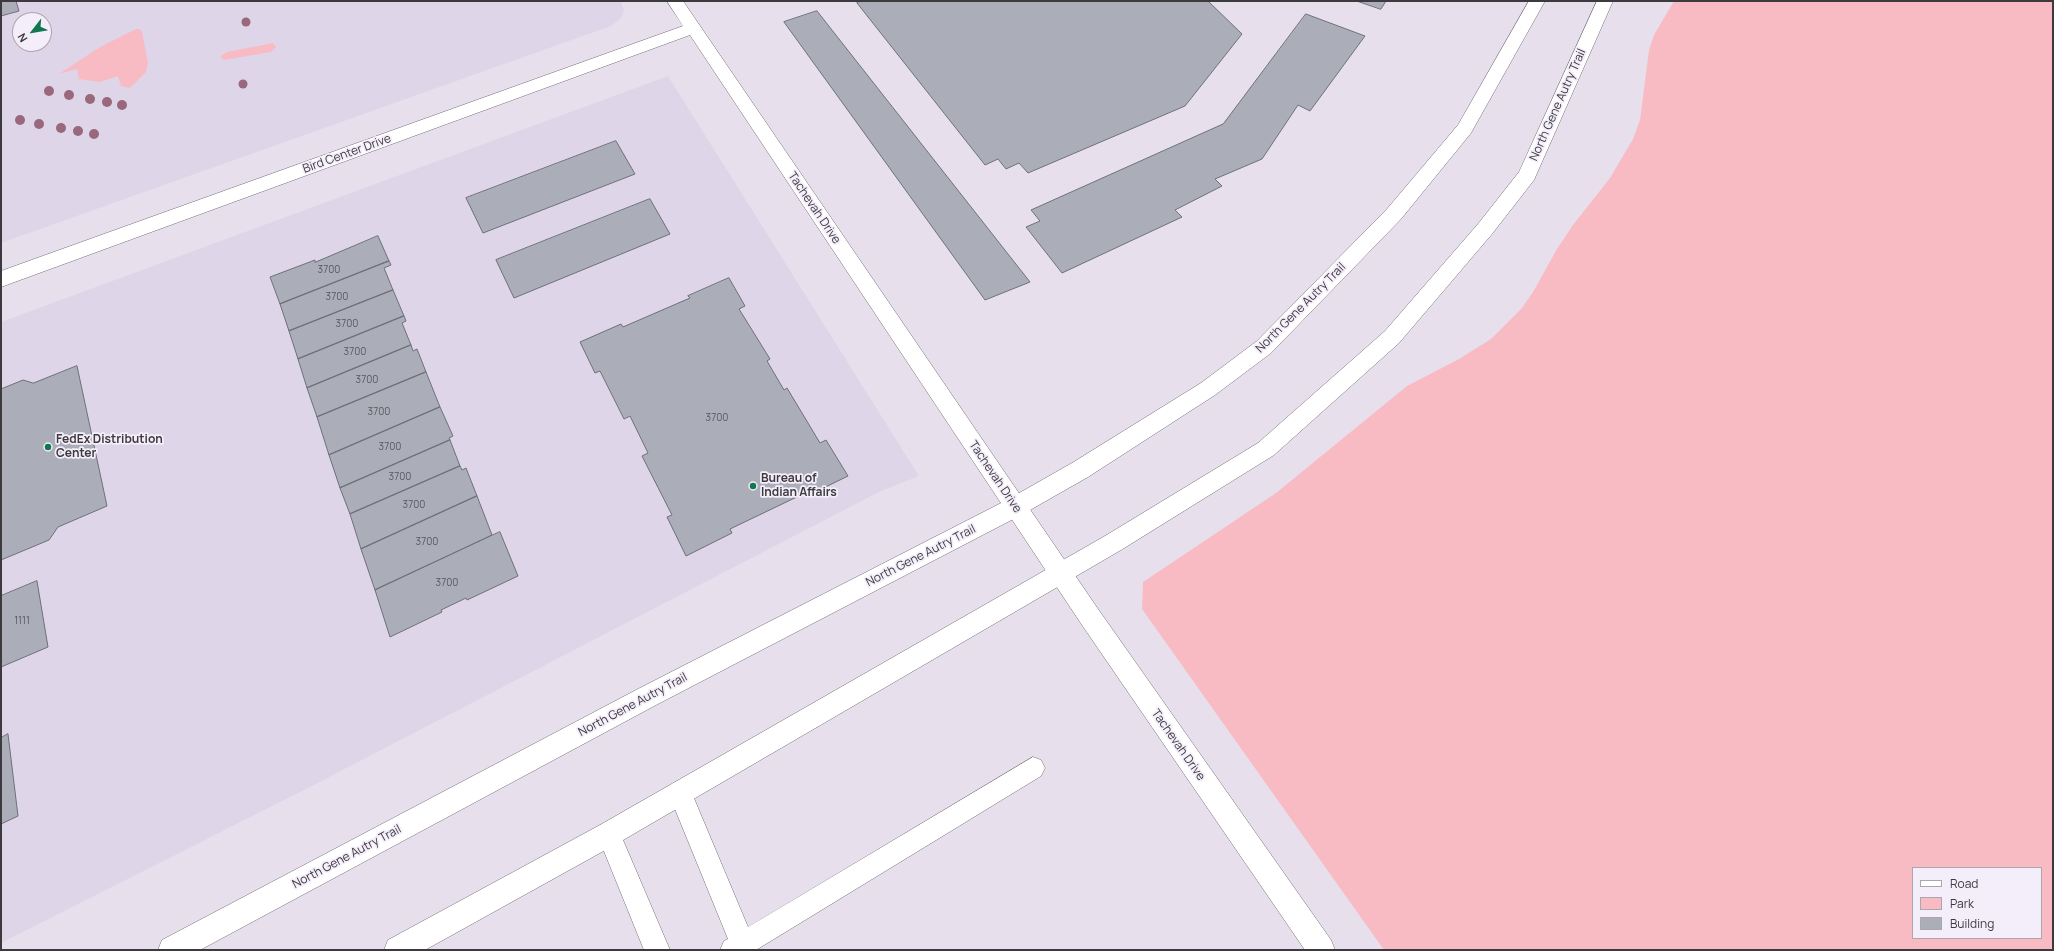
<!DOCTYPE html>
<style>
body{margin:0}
#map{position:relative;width:2054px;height:951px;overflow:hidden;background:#e7e0ec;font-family:Manrope,sans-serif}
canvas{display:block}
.frame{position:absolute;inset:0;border:2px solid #3d3a3f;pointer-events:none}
.legend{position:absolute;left:1912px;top:867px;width:130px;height:72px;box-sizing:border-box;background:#f4eefa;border:1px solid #aba6af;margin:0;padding:5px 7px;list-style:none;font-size:12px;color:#3d3a3f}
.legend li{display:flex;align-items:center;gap:8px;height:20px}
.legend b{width:20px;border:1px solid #aba6af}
.north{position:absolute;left:12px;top:12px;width:40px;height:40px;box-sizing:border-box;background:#f4eefa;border:1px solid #aba6af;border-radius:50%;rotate:239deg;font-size:11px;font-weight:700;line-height:16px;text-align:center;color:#3d3a3f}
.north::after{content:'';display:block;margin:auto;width:14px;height:18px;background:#11774f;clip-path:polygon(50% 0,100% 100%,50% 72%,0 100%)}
</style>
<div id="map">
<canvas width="2054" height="951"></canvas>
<div class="frame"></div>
<ul class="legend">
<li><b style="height:5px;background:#fff"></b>Road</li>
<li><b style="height:11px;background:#f8bbc4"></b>Park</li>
<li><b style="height:11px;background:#abadb9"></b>Building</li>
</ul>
<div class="north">N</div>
</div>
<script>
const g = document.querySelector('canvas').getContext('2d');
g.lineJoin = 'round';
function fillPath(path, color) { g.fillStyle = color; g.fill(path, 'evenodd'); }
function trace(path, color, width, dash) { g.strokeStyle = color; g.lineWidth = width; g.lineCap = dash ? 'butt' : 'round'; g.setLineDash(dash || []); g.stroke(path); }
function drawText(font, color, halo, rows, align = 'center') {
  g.font = font + ' Manrope,sans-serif'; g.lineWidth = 3.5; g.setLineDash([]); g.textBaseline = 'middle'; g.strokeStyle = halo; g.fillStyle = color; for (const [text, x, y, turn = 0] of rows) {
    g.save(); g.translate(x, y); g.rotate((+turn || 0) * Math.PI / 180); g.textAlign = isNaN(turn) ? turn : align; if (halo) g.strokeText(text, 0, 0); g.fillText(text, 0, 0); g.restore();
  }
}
fillPath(new Path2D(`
 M1,1H621L624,10L621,18L611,26L1,243ZM20,20H44V44H20Z
 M668,76L919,476L879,492L306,789L1,943V322Z`), '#dfd5e8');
fillPath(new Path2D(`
 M1674,1H2053V950H1384L1142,609L1143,582L1276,493L1407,386L1459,359L1491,339L1522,308L1533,292L1557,249L1573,225L1610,178L1633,139L1640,120L1649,50L1654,35ZM1913,868H2041V938H1913Z
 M136,29H140L142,32L148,63L146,72L130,88L121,86L118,76L100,82L79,79L77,69L59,74L100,47Z
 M273,43L276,47L271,52L224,60L221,58V56L227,52Z`), '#f8bbc4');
const building = new Path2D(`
 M1,1H16L19,11L1,16Z
 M862,1H1208L1242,34L1185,106L1028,173L1019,163L1006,169L998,159L985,165L857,3Z
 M1357,1H1386L1381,9Z
 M817,11L1030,282L985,300L784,22Z
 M1306,14L1365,36L1310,111L1298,105L1262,159L1215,179L1222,186L1175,210L1182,217L1062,273L1026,227L1040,221L1031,210L1223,124Z
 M616,141L635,174L483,233L466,198Z
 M650,199L670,234L514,298L496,260Z
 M378,236L389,261L280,304L270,277L315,260V262Z
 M389,261L391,265L384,268L393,290L289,331L280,304Z
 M729,278L745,306L739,309L770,359L767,361L784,390L787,388L820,443L826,440L848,476L805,497L803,494L730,529L732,533L686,556L667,517L672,515L642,456L648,453L630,416L624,419L600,371L595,373L580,342L621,324L623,327L690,298L688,296Z
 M393,290L404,316L298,359L289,331Z
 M404,316L406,321L402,323L411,345L307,388L298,359Z
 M411,345L413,351L417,349L426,372L317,417L307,388Z
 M77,366L107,506L58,527L49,540L1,560V389L23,380L33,383Z
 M426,372L440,407L329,455L317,417Z
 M440,407L453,436L449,438L450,440L340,488L329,455Z
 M450,440L460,466L350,514L340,488Z
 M460,466L462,470L466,468L477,496L361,549L350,514Z
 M477,496L492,535L375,590L361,549Z
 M500,532L518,576L467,600L466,598L441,610L442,612L390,637L375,590Z
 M37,581L48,647L1,667V596Z
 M8,734L18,816L1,824V738Z`);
fillPath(building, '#abadb9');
trace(building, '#6e707b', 1);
const lane = new Path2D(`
 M1033,757L1041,760L1045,768L1041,776L756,950H720L724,941L728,939L668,792L672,784L680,780L688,784L748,927Z
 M609,822L617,826L670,950H644L597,834L601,826Z`);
const street = new Path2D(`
 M667,1H683L1098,609L1331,940L1335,950H1305L1082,625L690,35L1,287V271L683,26Z`);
const primary = new Path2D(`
 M1529,1H1545L1471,133L1401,219L1271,353L1215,395L1088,477L1023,514L656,705L200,950H158L162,940L638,689L1007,500L1072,463L1201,383L1257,341L1387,209L1458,125Z
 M1597,1H1613L1534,180L1492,234L1399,343L1274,455L1121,550L618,843L425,950H384L388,940L600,825L1105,536L1258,443L1385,331L1478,224L1519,172Z`);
trace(lane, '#746e78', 1);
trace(street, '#746e78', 1);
trace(primary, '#746e78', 1);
fillPath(lane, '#fff');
fillPath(street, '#fff');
fillPath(primary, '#fff');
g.fillStyle = '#99687c';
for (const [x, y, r] of [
 [246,22,4.5],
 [243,84,4.5],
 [49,91,5],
 [69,95,5],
 [90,99,5],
 [107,102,5],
 [122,105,5],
 [20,120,5],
 [39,124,5],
 [61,128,5],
 [78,131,5],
 [94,134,5]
]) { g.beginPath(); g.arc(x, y, r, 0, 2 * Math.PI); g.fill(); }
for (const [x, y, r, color] of [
 [48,447,4,"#11774f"],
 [753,486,4,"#11774f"]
]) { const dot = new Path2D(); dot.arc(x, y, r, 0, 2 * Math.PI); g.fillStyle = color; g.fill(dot); trace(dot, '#f4eefa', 1.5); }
drawText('10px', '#58575e', null, [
 ["3700",329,270],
 ["3700",337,297],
 ["3700",347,324],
 ["3700",355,352],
 ["3700",367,380],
 ["3700",379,412],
 ["3700",717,418],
 ["3700",390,447],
 ["3700",400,477],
 ["3700",414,505],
 ["3700",427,542],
 ["3700",447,583],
 ["1111",22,621]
]);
drawText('12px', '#3d3a3f', '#f4eefa', [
 ["North Gene Autry Trail",1558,105,-66],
 ["Bird Center Drive",347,154,-20],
 ["Tachevah Drive",814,208,56],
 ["North Gene Autry Trail",1301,308,-45],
 ["Tachevah Drive",995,477,56],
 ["North Gene Autry Trail",921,556,-27],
 ["North Gene Autry Trail",633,705,-28],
 ["Tachevah Drive",1178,745,55],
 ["North Gene Autry Trail",347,857,-28]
]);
drawText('bold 12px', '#3d3a3f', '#f4eefa', [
 ["FedEx Distribution",56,440],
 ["Center",56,454],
 ["Bureau of",761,479],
 ["Indian Affairs",761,493]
], 'left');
</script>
